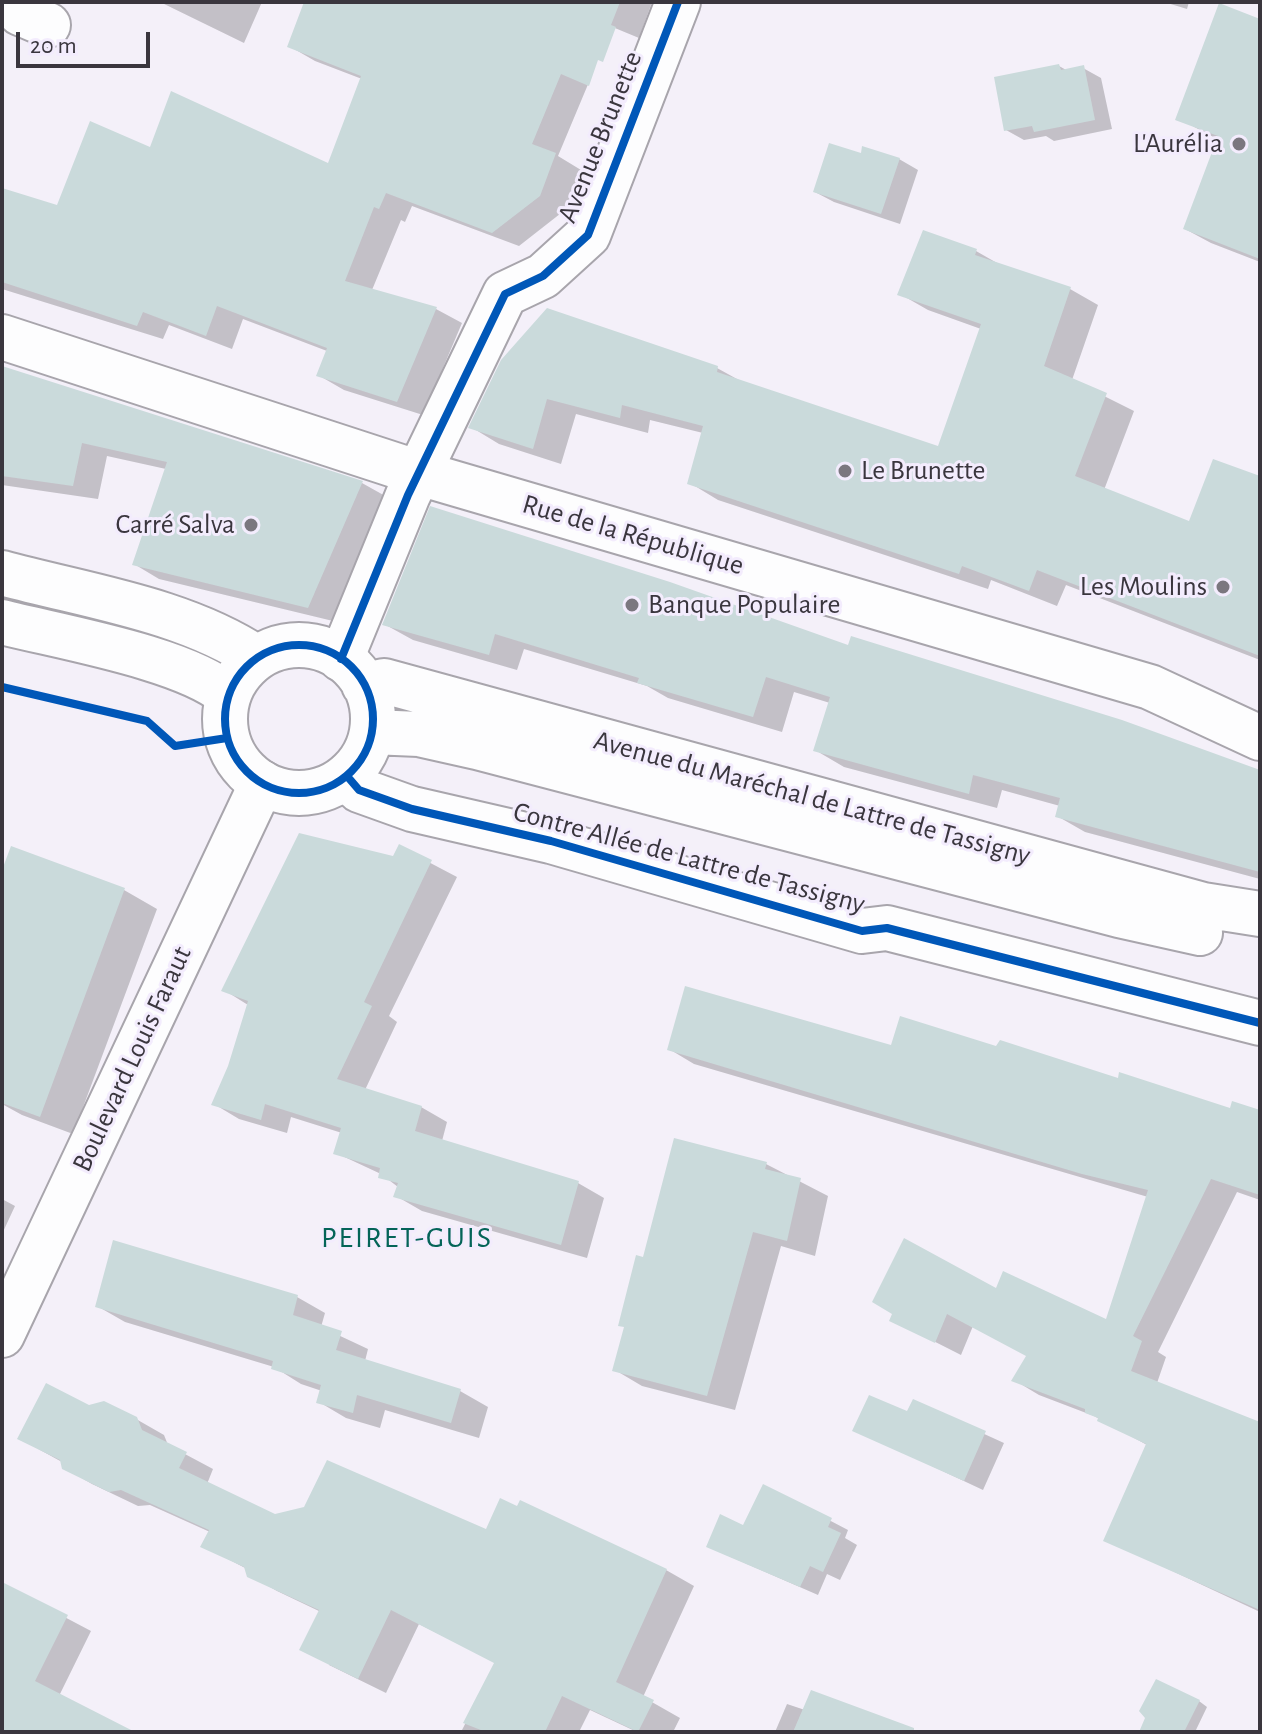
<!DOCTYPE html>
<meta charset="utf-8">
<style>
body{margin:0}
#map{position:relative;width:1262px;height:1734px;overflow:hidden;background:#f4f0f9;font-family:"Alegreya Sans",sans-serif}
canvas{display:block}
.frame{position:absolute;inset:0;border:4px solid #3a363e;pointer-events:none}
.scale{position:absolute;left:16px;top:32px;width:134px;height:36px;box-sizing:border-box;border:4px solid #3a363e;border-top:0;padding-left:10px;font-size:24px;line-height:28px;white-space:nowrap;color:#3a363e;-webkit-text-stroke:6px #f3ecfd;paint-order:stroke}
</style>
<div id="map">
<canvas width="1262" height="1734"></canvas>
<div class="frame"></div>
<div class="scale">20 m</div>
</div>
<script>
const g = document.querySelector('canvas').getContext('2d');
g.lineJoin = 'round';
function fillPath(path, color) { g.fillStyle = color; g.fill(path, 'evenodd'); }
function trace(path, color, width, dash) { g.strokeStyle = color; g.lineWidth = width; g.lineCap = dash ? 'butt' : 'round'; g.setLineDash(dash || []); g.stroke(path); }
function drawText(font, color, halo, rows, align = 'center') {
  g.font = font + ' "Alegreya Sans",sans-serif'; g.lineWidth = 6; g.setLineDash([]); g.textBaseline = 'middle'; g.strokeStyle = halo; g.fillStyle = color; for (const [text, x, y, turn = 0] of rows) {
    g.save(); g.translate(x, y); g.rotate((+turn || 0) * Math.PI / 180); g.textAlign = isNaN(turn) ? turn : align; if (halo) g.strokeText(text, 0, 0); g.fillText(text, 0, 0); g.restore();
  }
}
fillPath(new Path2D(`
 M160,2H262L244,43Z
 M306,2H381L589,82L558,156L581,170L565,210L519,246L412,206L405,222L401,220L372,290L436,309L462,323L423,415L344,390L318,375L327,351L243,319L232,349L169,325L163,339L2,289V190L58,207L151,149L329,166L362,79L315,61L289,46Z
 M552,2H652L639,38Z
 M1164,2H1189L1187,9Z
 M1260,21V262L1211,243L1185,229L1219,140L1181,120Z
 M1059,66L1068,71L1083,68L1101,78L1112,129L1054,141L1046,136L1024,140L1006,130Z
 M863,156L899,159L918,170L900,224L834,202L815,192Z
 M924,233L976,251L1004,267L1070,289L1098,305L1072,380L1134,411L1104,490L1190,523L1260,478V660L1066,585L1057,606L991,580L988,589L718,500L690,483L703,433L650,420L648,433L576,414L561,464L499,444L471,427L502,361L717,368L746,384L940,448L981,329L928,310L900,294Z
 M2,368L362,483L387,497L333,621L159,579L134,564L166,469L107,456L98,499L2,485Z
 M384,624L849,647L1260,773V879L1085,832L1057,816L1060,806L1002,790L997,808L844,767L815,750L830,703L794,692L782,732L668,698L647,686L524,649L517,670L413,640Z
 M400,847L457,877L389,1016L397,1022L365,1090L421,1107L447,1122L442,1141L578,1183L604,1198L587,1258L422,1211L396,1196L398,1187L381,1174L336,1153L342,1133L291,1117L287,1133L239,1119L214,1104L230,1067L248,1005L224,990L394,859Z
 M2,875L124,890L157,909L73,1134L22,1115L2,1104Z
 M892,1048L997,1049L1231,1110L1260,1113V1200L1237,1192L1158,1352L1166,1357L1157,1383L1260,1424V1612L1106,1540L1147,1445L1094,1416L1039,1395L1014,1380L1028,1356L973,1326L961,1355L892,1320L997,1291L1107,1321L1148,1197L694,1064L669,1049Z
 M676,1140L766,1164L828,1196L815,1256L781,1246L735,1410L642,1386L615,1370Z
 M2,1199L15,1206L2,1234Z
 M297,1297L325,1313L321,1327L368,1349L365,1361L460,1391L488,1407L479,1438L385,1410L380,1428L346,1418L319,1402L322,1391L301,1384L274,1367L125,1322L97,1306Z
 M914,1402L1004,1443L983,1490L855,1430L908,1414Z
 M89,1407L136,1419L164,1435L168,1445L213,1469L207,1484L275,1516L486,1532L521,1503L666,1570L694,1586L643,1697L680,1718L673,1732H637L590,1710L579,1732H461L496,1663L419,1624L386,1693L329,1665L321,1612L277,1591L249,1575L247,1569L203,1546L210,1532L150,1505L138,1506L92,1484L64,1468L62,1462L20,1439Z
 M764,1486L848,1530L845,1538L857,1545L840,1580L827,1574L818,1595L708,1547L744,1528Z
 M2,1584L91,1631L59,1696L131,1732H2Z
 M1199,1701L1207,1707L1195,1732H1143Z
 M787,1704L805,1710L877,1732H775Z`), '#0003');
fillPath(new Path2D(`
 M304,2H620L611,25L616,27L603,62L598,60L589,86L561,74L532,144L556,153L540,196L492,233L386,193L379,209L374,207L345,281L437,307L397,402L316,376L327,348L217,306L206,336L143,312L137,326L2,282V188L57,205L90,121L150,147L171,91L328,163L361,76L287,47Z
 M1219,3L1260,19V259L1183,229L1218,136L1175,120Z
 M1059,64L1061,70L1084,65L1095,120L1034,132L1032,126L1004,131L994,77Z
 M829,143L861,153L862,146L900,158L881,214L813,192Z
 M923,230L977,249L975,255L1071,287L1044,366L1107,393L1075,476L1189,521L1213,459L1260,476V656L1037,570L1029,591L962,566L959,574L687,484L703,426L622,405L620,418L547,399L533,449L468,428L501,360L547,308L718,366L717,372L938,446L981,324L897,295Z
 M2,366L363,481L308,608L132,565L167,462L82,443L73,486L2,476Z
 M430,506L670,582L848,645L851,636L1122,720L1260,770V872L1055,817L1060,798L973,775L969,794L813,751L830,697L766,677L753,717L637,683L639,678L495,634L489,655L382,625Z
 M299,833L393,856L399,844L432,860L364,1002L372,1006L337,1079L422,1106L415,1131L579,1181L561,1245L393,1197L398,1183L378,1178L380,1168L333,1154L341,1128L265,1104L261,1120L211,1105L228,1066L248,1001L221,991Z
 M11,846L125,888L40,1117L2,1103V870Z
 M685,986L891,1045L900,1016L996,1046L1000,1040L1118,1078L1119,1072L1230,1108L1232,1101L1260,1110V1195L1211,1179L1133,1336L1142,1341L1131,1371L1260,1422V1610L1103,1541L1146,1444L1097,1421L1098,1418L1085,1413V1409L1011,1381L1026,1356L947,1314L935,1343L889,1321L892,1314L872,1302L904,1238L996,1288L1003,1271L1106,1319L1148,1190L1082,1174L667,1050Z
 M674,1138L767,1162L765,1169L801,1178L787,1241L753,1232L707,1396L612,1371L624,1327L618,1326L636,1255L643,1257Z
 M113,1240L298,1295L293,1315L342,1331L336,1350L461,1389L451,1423L357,1395L353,1413L316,1403L321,1385L271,1369L273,1361L95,1307Z
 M46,1383L89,1405L104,1401L137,1417L142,1430L187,1452L179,1468L275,1514L304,1507L327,1460L486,1529L500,1498L517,1506L520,1500L667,1569L616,1682L654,1700L638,1732L562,1696L545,1732H486L463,1723L494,1663L391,1610L358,1679L299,1650L319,1610L247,1577L244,1567L200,1547L209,1530L121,1490L109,1492L62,1469L60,1460L17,1439Z
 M869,1395L907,1411L913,1399L986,1431L964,1481L852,1431Z
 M763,1484L832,1518L828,1527L841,1533L823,1572L810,1566L800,1587L706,1547L720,1514L743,1525Z
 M2,1582L68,1615L35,1681L135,1732H2Z
 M1156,1679L1200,1700L1184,1732H1139L1145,1718L1139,1711Z
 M811,1690L914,1728V1732H793Z`), '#cadadb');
const street = new Path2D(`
 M10,2L20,13L48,25
 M341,659L408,495L505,294L543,276L588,235L678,2
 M347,776L359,790L412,809L551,841L862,931L887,928L1260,1023`);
const secondary = new Path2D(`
 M2,337L419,473L1150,687L1260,738
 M2,1335L262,783`);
const primary = new Path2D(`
 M2,573C86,596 183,609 257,658
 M2,622C61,637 185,658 228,695
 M225 719a74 74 0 1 1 148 0a74 74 0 1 1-148 0Z
 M364,685L384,681L1203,905L1260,914
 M372,732L419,734L477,747L1119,915L1200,933`);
trace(street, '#a8a5ac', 48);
trace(secondary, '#a8a5ac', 48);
trace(primary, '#a8a5ac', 48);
trace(street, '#fdfdfe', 44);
trace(secondary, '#fdfdfe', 44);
trace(primary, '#fdfdfe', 44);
trace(new Path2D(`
 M225 719a74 74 0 1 1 148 0a74 74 0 1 1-148 0Z
 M341,659L408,495L505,294L543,276L588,235L678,2
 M2,687L147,721L175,746L227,738
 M347,776L359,790L412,809L551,841L862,931L887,928L1260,1023`), '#0057b8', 8);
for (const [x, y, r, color] of [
 [1239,144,8,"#7b777f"],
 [845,471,8,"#7b777f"],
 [251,525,8,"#7b777f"],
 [1223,587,8,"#7b777f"],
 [632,605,8,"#7b777f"]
]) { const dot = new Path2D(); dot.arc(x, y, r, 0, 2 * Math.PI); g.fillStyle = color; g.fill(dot); trace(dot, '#f3ecfd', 3); }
drawText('28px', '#3a363e', '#f3ecfd', [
 ["Avenue Brunette",600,137,-68],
 ["Rue de la République",633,535,16],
 ["Avenue du Maréchal de Lattre de Tassigny",812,798,15],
 ["Contre Allée de Lattre de Tassigny",689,858,15],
 ["Boulevard Louis Faraut",132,1059,-65]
]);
drawText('28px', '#3a363e', '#f3ecfd', [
 ["L'Aurélia",1223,144],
 ["Le Brunette",861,471,"left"],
 ["Carré Salva",235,525],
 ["Les Moulins",1207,587],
 ["Banque Populaire",648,605,"left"]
], 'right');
g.letterSpacing = '2px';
drawText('30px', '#046458', '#f3ecfd', [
 ["PEIRET-GUIS",407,1238]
]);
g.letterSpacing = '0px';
</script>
